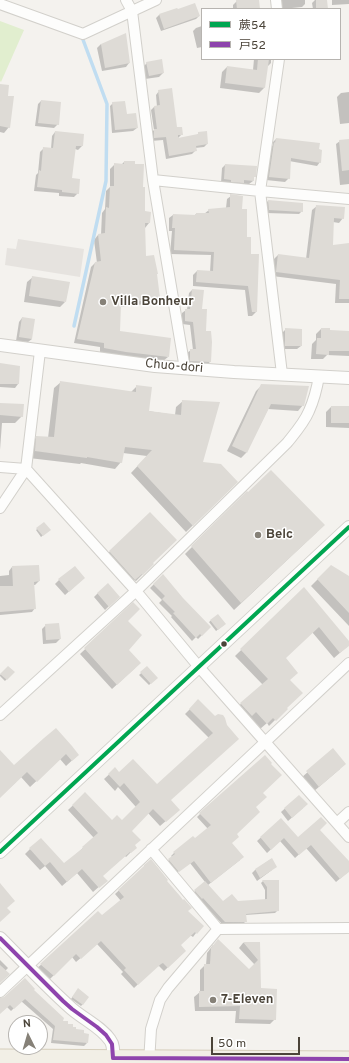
<!DOCTYPE html>
<meta charset="utf-8">
<style>
body{margin:0}
#map{position:relative;width:349px;height:1063px;overflow:hidden;background:#f4f2ee;font-family:Overpass,"Noto Sans JP",sans-serif}
canvas{display:block}
.legend{position:absolute;left:201px;top:8px;width:140px;height:52px;box-sizing:border-box;background:#fff;border:1px solid #b7b4b0;margin:0;padding:5px 7px;list-style:none;font-size:12px;color:#4b4439}
.legend li{display:flex;align-items:center;gap:8px;height:20px}
.legend b{width:20px;border:1px solid #b7b4b0}
.north{position:absolute;left:8px;top:1015px;width:40px;height:40px;box-sizing:border-box;background:#fff;border:1px solid #b7b4b0;border-radius:50%;rotate:355deg;font-size:11px;font-weight:700;line-height:16px;text-align:center;color:#4b4439}
.north::after{content:'';display:block;margin:auto;width:14px;height:18px;background:#868178;clip-path:polygon(50% 0,100% 100%,50% 72%,0 100%)}
.scale{position:absolute;left:211px;top:1037px;width:89px;height:18px;box-sizing:border-box;border:2px solid #4b4439;border-top:0;padding-left:5px;font-size:12px;line-height:14px;white-space:nowrap;color:#4b4439;-webkit-text-stroke:3px #fff;paint-order:stroke}
</style>
<div id="map">
<canvas width="349" height="1063"></canvas>
<ul class="legend">
<li><b style="height:5px;background:#00a651"></b>蕨54</li>
<li><b style="height:5px;background:#8e44ad"></b>戸52</li>
</ul>
<div class="north">N</div>
<div class="scale">50 m</div>
</div>
<script>
const g = document.querySelector('canvas').getContext('2d');
g.lineJoin = 'round';
function fillPath(path, color) { g.fillStyle = color; g.fill(path, 'evenodd'); }
function trace(path, color, width, dash) { g.strokeStyle = color; g.lineWidth = width; g.lineCap = dash ? 'butt' : 'round'; g.setLineDash(dash || []); g.stroke(path); }
function drawText(font, color, halo, rows, align = 'center') {
  g.font = font + ' Overpass,sans-serif'; g.lineWidth = 3; g.setLineDash([]); g.textBaseline = 'middle'; g.strokeStyle = halo; g.fillStyle = color; for (const [text, x, y, turn = 0] of rows) {
    g.save(); g.translate(x, y); g.rotate((+turn || 0) * Math.PI / 180); g.textAlign = isNaN(turn) ? turn : align; if (halo) g.strokeText(text, 0, 0); g.fillText(text, 0, 0); g.restore();
  }
}
fillPath(new Path2D(`
 M0,21L24,30L1,82L0,81Z`), '#e1eecf');
fillPath(new Path2D(`
 M18,239L84,249L80,277L5,265L7,248L16,249Z`), '#e6e3df');
fillPath(new Path2D(`
 M258,0L259,9H233V5L237,1Z
 M282,0H305V4L302,7L282,9Z
 M315,0H326L327,9H313L312,3Z
 M332,0H349V4L332,5Z
 M159,15L199,16L196,19L161,31L156,18Z
 M202,26V47L197,48L193,31L196,28Z
 M101,44L129,63L126,67L102,71L97,48Z
 M254,59H271V63L267,67L264,88L259,93L220,88L222,72L227,67L253,70Z
 M147,63L163,73L159,77L145,79L143,67Z
 M0,85L7,97L9,127L4,133L0,132Z
 M159,91L176,128L182,134L177,139L196,136L199,133L206,132L207,144L204,147L195,148L196,150L192,154L166,159L163,140L151,141V133L154,130L151,110L154,107H157L156,95Z
 M349,92V123L340,124L337,97L341,93Z
 M41,101L58,124L54,128L35,126L38,104Z
 M113,103L126,115L137,128L133,131L112,133L110,106Z
 M55,132L82,146L78,150L75,149L70,179L78,193L74,197L59,196V193L34,191L36,175L38,173L40,152L44,148L51,149L52,136Z
 M276,139L318,150L320,162L317,166L289,161V178L285,182L266,180L271,147L273,145V142Z
 M349,140V184L340,185L336,144L340,141Z
 M124,162L142,188L144,212L149,223L145,228V257L159,298L154,303L120,307L119,332L168,357L163,361L136,358L100,352V347L74,343L91,267L95,263H97L94,240L98,235H101L102,213L105,209L106,191L110,187V169L115,164L121,165Z
 M225,165L253,178V181L249,184H242L239,186L221,183L222,168Z
 M231,196L240,210L250,255L256,312L252,316H248L245,290L193,286V275L197,271L210,272L211,255L170,254L172,231H169V218L173,215L194,216L196,214H204L209,210L226,208L227,199Z
 M268,201L302,211L299,214L266,213L265,204Z
 M317,206L343,218L339,223L333,222L331,246L349,244V303H335L336,284L272,276L274,259L278,255L306,259L312,210Z
 M33,277L65,302L60,307L24,302L27,282Z
 M192,290L201,310L210,362L206,365L187,364V353L191,350H193L190,325L182,324V313L186,310H187L189,293Z
 M22,318L32,339L28,342L16,341L19,322Z
 M286,329L301,346L297,349H282V333Z
 M321,329L329,331L349,332V356L327,355L323,359H311L312,344L316,340V334Z
 M0,364L19,367L18,384L15,388L0,387Z
 M61,382L131,392L137,386L148,411L175,415L176,407L183,401L202,463L237,482L186,532L131,473L147,456L123,453L121,462L115,469L81,463L80,464L29,458L30,443L37,437L48,438L54,388Z
 M262,385L303,405L298,411L268,409L246,453L241,458L227,451L256,391Z
 M0,404L22,416L15,423H2L0,450Z
 M331,407H349V428L326,427V412Z
 M247,492L317,532L234,610L185,554Z
 M150,513L152,563L153,564L136,581L134,580L127,586L102,559Z
 M44,523L49,530L41,537L36,530Z
 M331,566L349,577V626L311,586Z
 M12,567L39,581L35,585H33L35,608L32,612L0,615V576L9,575V571Z
 M163,575L183,599L210,627L198,639L196,637L192,641L171,617L172,616L159,603L162,600L150,588Z
 M84,578L65,595L55,584L59,580Z
 M304,589L349,643V645L334,658L312,632L285,658L286,708V709L269,726L267,723L260,729L250,717L245,721L235,709L263,685L235,656Z
 M98,593L118,597L105,610L94,597Z
 M133,604L126,621L127,650L135,668L112,689L80,654Z
 M218,615L225,624L216,631L209,622Z
 M46,625L60,639L56,643L43,644L42,629Z
 M8,667L13,672L5,681L0,676V675Z
 M147,668L156,678L149,685L139,675Z
 M198,701L215,717L224,718L170,800L174,814L160,826L148,813L131,831L134,845L131,852L126,857L125,856L102,876L101,885L93,892L77,873L62,886L45,866L40,870L25,854L30,849L64,865L94,838L68,810L85,794L112,822H122L136,807L118,787L115,791L104,779L115,769L119,773L157,785L209,738L185,714Z
 M44,739L78,755L66,766L60,759L30,787L21,777L0,797V751L14,766Z
 M333,750L340,769L313,792L301,778Z
 M262,793L255,807L235,834L231,843L240,860L208,885L223,903L265,900V890L261,883L263,881H278V910L275,913L245,915L246,921L243,924H222L200,900L199,901L193,893L205,882L190,863L175,874L166,863L172,857L171,856L174,853L195,840L208,829L197,817L200,814Z
 M299,796L303,808L288,821L281,812Z
 M281,819L298,838L319,830L349,863V871L336,882L306,848L295,858L280,841L267,853L257,841Z
 M271,859L272,870L257,881L252,873L255,870Z
 M141,870L166,881L179,897L187,911L196,933L193,937L190,935L179,945L185,951L164,971L159,966L156,967L134,988L121,974L123,972L97,944L76,962L72,957L50,979L37,968L121,901L115,894Z
 M243,943H259L260,989L275,1019L270,1024L235,1023L236,1011H195L194,997L200,992V970L205,965H206L207,953L213,945L249,970L255,965L239,948Z
 M0,960L8,968L5,971L0,982Z
 M32,990L62,1021L87,1043L84,1046L51,1043L53,1029L21,1001L11,1011L7,1007L0,1013V1004Z
 M77,991L83,1004L81,1006L71,999Z`), '#0003');
trace(new Path2D(`
 M74,326L106,181L107,104L82,37`), '#c0ddf1', 3.5);
fillPath(new Path2D(`
 M236,0H259L260,9H237Z
 M316,0H327L328,9H316Z
 M195,3L200,16L164,29L159,14L177,8L178,9Z
 M126,33L130,63L105,68L101,44Z
 M162,59L164,73L149,76L146,62Z
 M258,59H269L265,88L225,83L227,66L257,70Z
 M0,84L9,85L8,96H14L10,128L0,126Z
 M172,88L177,127H182L183,135H178V138L198,134V132L207,131L208,144L196,146L197,151L169,156L166,137L154,138V129H157L154,106L160,105L158,90Z
 M41,100L61,102L59,125L38,123Z
 M125,101L127,114L136,113L138,128L115,130L112,102Z
 M55,131L84,134L83,146H76L72,178L80,179L79,194L62,192V190L37,187L39,170L41,171L43,147L53,148Z
 M276,138L320,143L319,149L322,150L321,163L291,158L290,179L269,177L274,142L275,143Z
 M349,139V170L342,171L339,140Z
 M124,161H135V164H144L143,187H145V211L151,212L150,223H145L146,256L154,255L158,274H157L160,298L121,304L120,331L171,338L169,357L126,352L104,348V343L77,339L95,262L101,261L98,234L105,233L106,207L109,208L110,186H114V163L124,164Z
 M225,164L257,166L256,177H254V181L244,180V183L231,182V180L224,179Z
 M230,194L243,196L242,209H247V237H251V254H259L257,312H252L248,286L196,282L197,270L213,271L214,252L174,250L175,228H172L173,214L196,215V213H209L208,209L230,207Z
 M268,200L303,203V212L269,210Z
 M316,205L345,207L344,219L334,218L333,245L349,243V299H339L340,280L276,272L278,254L309,258Z
 M32,276L70,282L66,302L29,296Z
 M192,289L204,290L202,309H207L206,331H211L212,342L211,362L190,361V349H196L193,322L185,321V309H190Z
 M22,317L35,319L32,339L19,337Z
 M285,328L302,329V346H285Z
 M321,328H330V330L349,331V351H329V355L316,354L317,338H321Z
 M0,363L20,366L19,384H0Z
 M60,381L136,392V385L152,387L149,411L181,415L182,400L220,402L203,462L221,464L238,482L193,526L137,466L152,450L125,447L122,463L87,457V458L35,451L36,436L54,437Z
 M261,384L309,386L304,406L271,404L247,453L232,446Z
 M0,403L24,404L23,417L0,415Z
 M331,406H349V423H331Z
 M271,470L325,525L241,603L191,546L247,491L248,492Z
 M150,512L177,540L153,563L154,564L143,575L142,574L135,580L109,551Z
 M44,522L51,530L43,536L36,528Z
 M39,565L40,581L34,582L36,609L0,612V586H13L12,566Z
 M331,565L349,576V613L317,579Z
 M75,566L85,578L69,592L58,579Z
 M163,574L183,598L211,627L202,636L200,634L196,638L173,613L175,612L162,599L165,596L153,584Z
 M108,583L120,597L109,607L97,593Z
 M304,587L349,641V646L340,653L319,627L286,658L298,673L290,680L303,693L287,708L288,709L276,721L273,718L267,724L256,712L252,716L240,703L268,679L240,649Z
 M133,602L140,609L128,621L142,635L129,650L141,663L117,685L84,648Z
 M218,614L226,624L218,630L210,620Z
 M59,623L61,639L46,640L45,624Z
 M8,666L15,672L7,680L0,674Z
 M147,666L158,678L151,684L140,672Z
 M198,699L215,716L218,714L223,715L225,718L227,725L239,739L171,800L180,810L166,822L153,809L132,831L141,840L135,845L137,848L131,853L130,852L103,876L108,881L99,888L82,869L67,882L50,862L45,866L29,848L41,838L64,863L83,848L82,847L98,833L72,805L85,792L112,820L117,815L122,820L140,802L124,783L120,787L108,774L115,767L119,772L133,759L157,784L213,733L189,709Z
 M56,728L72,746L79,755L72,761L66,754L37,782L27,772L0,798V750L14,765L44,738Z
 M333,748L346,764L319,787L306,771Z
 M265,755L272,763L271,764L282,775L263,793L267,797L256,807L260,812L237,834L239,837L232,843L244,857L211,883L194,861L179,872L168,859L175,854L173,852L193,836L195,838L211,825L199,813Z
 M299,795L308,804L292,818L284,808Z
 M321,817L327,823L320,830L349,861V872L340,879L311,845L299,855L284,838L271,850L260,837L281,818L298,837Z
 M272,858L277,867L260,878L255,869Z
 M151,859L168,880L167,881L180,896L183,900L184,899L192,908L188,911L204,926L197,934L195,932L181,945L186,951L168,968L163,963L161,964L138,985L124,970L126,968L101,941L81,959L76,954L54,976L40,964L98,911L102,915L124,897L118,890L144,866V865Z
 M262,880H279V911L246,914L247,922H225L203,898L202,899L194,890L205,881L223,901L232,894L238,901L267,899V887Z
 M0,883L15,901L7,908L11,912L0,922Z
 M218,939L249,969L258,960L243,942H260L261,988L277,989L276,1020L239,1019L240,1006L199,1007V991H204V964H210L211,948Z
 M0,965L10,974L0,983Z
 M25,978L35,989L34,990L64,1018L63,1021H68V1024H73V1027H76V1029L84,1030V1033L89,1034L88,1043L53,1040L55,1026L25,999L14,1009L10,1005L0,1014V998L4,997Z
 M78,988L89,997L83,1005L72,997Z`), '#dedbd6');
const minor = new Path2D(`
 M126,0L132,11L153,180L185,369
 M276,0L277,9
 M0,4L83,34L156,0
 M279,59L260,191L282,374
 M153,180L260,191L349,199
 M0,467L26,469L136,591L199,667L349,837
 M0,508L26,469L40,351
 M0,715L136,591L287,443C295,433 304,423 309,411C314,400 317,388 319,376
 M337,823L349,812
 M151,849L218,929
 M0,992L349,663
 M149,1063L151,1029L160,1000L168,988L218,929L349,928`);
const tertiary = new Path2D(`
 M0,345L155,366L234,372L349,378
 M0,852L349,527
 M0,938C24,962 47,987 72,1009C85,1020 101,1027 110,1040C114,1045 113,1052 113,1058`);
const primary = new Path2D(`
 M0,1057L349,1059`);
trace(minor, '#d2d0cb', 12);
trace(tertiary, '#d2d0cb', 14);
trace(primary, '#d6cebb', 17);
trace(minor, '#fdfdfc', 10);
trace(tertiary, '#fdfdfc', 12);
trace(primary, '#f2efe6', 15);
trace(new Path2D(`
 M0,852L349,527`), '#00a651', 4);
trace(new Path2D(`
 M0,938L63,1001L72,1009L97,1027L106,1035L112,1044L113,1058
 M113,1058L349,1059`), '#8e44ad', 4);
for (const [x, y, r, color] of [
 [103,302,4,"#868178"],
 [258,535,4,"#868178"],
 [224,644,3.5,"#4b4439"],
 [213,1000,4,"#868178"]
]) { const dot = new Path2D(); dot.arc(x, y, r, 0, 2 * Math.PI); g.fillStyle = color; g.fill(dot); trace(dot, '#fff', 1.5); }
drawText('bold 13px', '#4b4439', '#fff', [
 ["Villa Bonheur",111,302],
 ["Belc",266,535],
 ["7-Eleven",221,1000]
], 'left');
drawText('13px', '#4b4439', '#fff', [
 ["Chuo-dori",174,367,5]
]);
</script>
